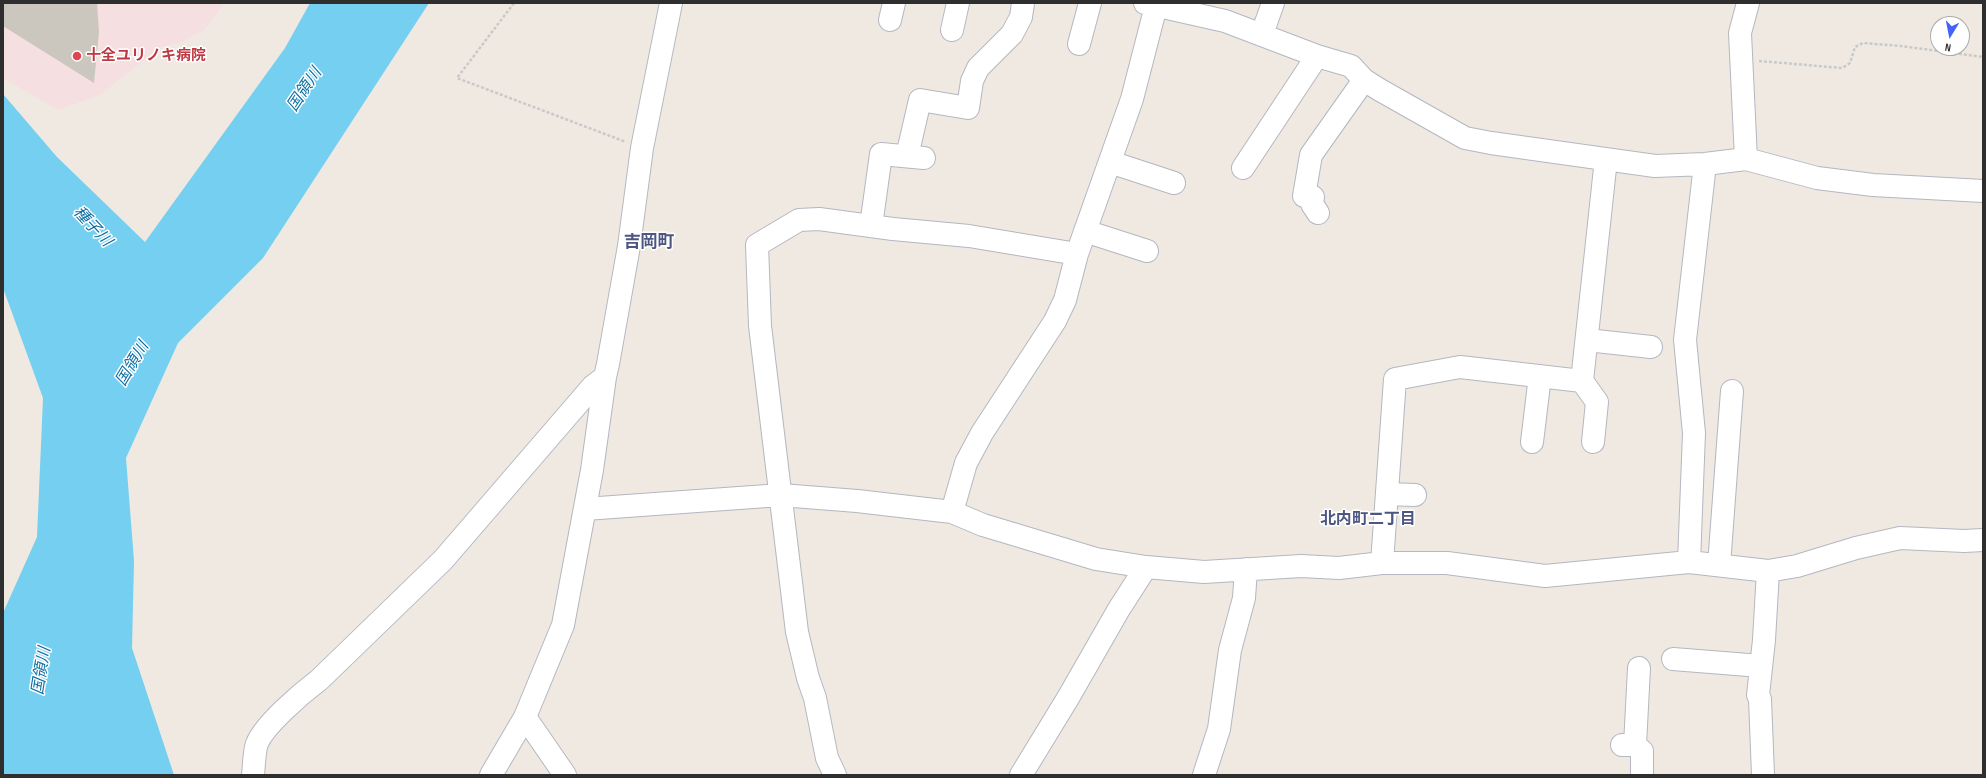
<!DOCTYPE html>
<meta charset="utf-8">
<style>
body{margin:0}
#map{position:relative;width:1986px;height:778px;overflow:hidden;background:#efe9e1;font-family:"Sofia Sans Condensed",sans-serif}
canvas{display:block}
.frame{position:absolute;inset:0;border:4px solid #2e2e2e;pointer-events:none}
.north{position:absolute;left:1930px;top:16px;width:40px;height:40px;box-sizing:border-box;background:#fff;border:1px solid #ababab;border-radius:50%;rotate:190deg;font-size:11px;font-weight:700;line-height:16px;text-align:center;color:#2e2e2e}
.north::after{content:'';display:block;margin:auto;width:14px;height:18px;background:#4264fb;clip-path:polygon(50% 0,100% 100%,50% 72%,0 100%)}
</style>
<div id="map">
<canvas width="1986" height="778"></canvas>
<div class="frame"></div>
<div class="north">N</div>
</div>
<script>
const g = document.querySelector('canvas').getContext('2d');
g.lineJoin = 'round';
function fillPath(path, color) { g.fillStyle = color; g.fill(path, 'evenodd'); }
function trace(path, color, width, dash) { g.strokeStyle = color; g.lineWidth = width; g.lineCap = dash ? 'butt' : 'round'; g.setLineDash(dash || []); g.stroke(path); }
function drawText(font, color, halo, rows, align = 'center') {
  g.font = font + ' "Sofia Sans Condensed","Noto Sans JP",sans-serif'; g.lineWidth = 3; g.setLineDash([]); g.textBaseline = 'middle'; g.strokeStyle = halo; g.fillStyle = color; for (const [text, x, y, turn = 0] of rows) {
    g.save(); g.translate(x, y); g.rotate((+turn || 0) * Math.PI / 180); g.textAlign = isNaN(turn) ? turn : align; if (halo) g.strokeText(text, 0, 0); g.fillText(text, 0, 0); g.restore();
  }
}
fillPath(new Path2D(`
 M3,3H225L203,31L179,43L161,47L100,95L58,110L3,78Z`), '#f5dfe0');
fillPath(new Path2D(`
 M310,3H429L263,258L178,343L126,458L134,561L132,648L174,775H3V613L37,537L43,398L3,288V94L57,157L145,242L285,48Z`), '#75cff0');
fillPath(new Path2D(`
 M3,3H97L99,32L94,83L3,26Z`), '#cbc7bf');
const minor = new Path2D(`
 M1145,3L1225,21L1317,56L1351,66L1364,80L1380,90L1465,138L1491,143L1655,166L1705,164L1746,159L1817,178L1873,185L1983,191
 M890,20L894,3
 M952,30L958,3
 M1262,34L1273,3
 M1079,44L1090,3
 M907,156L920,100L968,108L972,81L978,68L1012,34L1021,17L1023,3
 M1746,159L1740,33L1748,3
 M1110,162L1174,183
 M1243,168L1317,56
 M1318,213L1312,204L1313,197L1304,196L1311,155L1364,80
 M871,226L881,154L924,158
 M1085,231L1147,251
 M1587,340L1651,347
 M1582,381L1597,402L1593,442
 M1532,442L1540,376
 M1387,494L1415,495
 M585,509L781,495L857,501L952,512L983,525L1096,559L1146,567L1204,572L1301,566L1339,568L1382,563H1447L1545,576L1689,562L1768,571L1797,566L1856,548L1900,538L1964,541L1983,540
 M952,512L966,463L982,433L1055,321L1065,300L1077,254L1132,99L1156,6
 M1689,562L1694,433L1685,340L1705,164
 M1382,563L1395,379L1460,367L1582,381L1606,159
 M1719,565L1732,391
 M1673,659L1761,666
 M525,717L565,775
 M1622,745H1635L1642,751V775
 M1635,745L1639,668
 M253,775C254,766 254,756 256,747C260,728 303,692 319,680L443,560L593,386L605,377
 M491,775L525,717L563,625L592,470L605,377L608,364L629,246L642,148L671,3
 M835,775L827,758L815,698L808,678L797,632L760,326L757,245L799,220L819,219L893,229L969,236L1077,254
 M1021,775L1068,698L1119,609L1146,567
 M1204,775L1219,729L1230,650L1244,598L1246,569
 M1763,775L1760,699L1758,695L1764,640L1768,571`);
trace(minor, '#b4b7c1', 24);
trace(new Path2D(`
 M514,3L457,78L626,142
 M1759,61L1842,68L1850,63L1855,47L1863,43L1901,46L1983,57`), '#c9c9c9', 2.5, [3, 2]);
trace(minor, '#fff', 22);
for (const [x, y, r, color] of [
 [77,56,5,"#e0444e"]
]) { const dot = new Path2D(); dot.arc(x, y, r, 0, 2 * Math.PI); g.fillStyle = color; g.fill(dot); trace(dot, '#fff', 1.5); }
drawText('bold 15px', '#be3a42', '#fff', [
 ["十全ユリノキ病院",86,56]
], 'left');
drawText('italic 16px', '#0d6fa3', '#fff', [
 ["国領川",305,90,-56],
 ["種子川",92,227,47],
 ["国領川",133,364,-59],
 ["国領川",42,671,-81]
]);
drawText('bold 16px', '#4d5680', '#fff', [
 ["北内町二丁目",1368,520]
]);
drawText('bold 17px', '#4d5680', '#fff', [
 ["吉岡町",649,243]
]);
</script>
